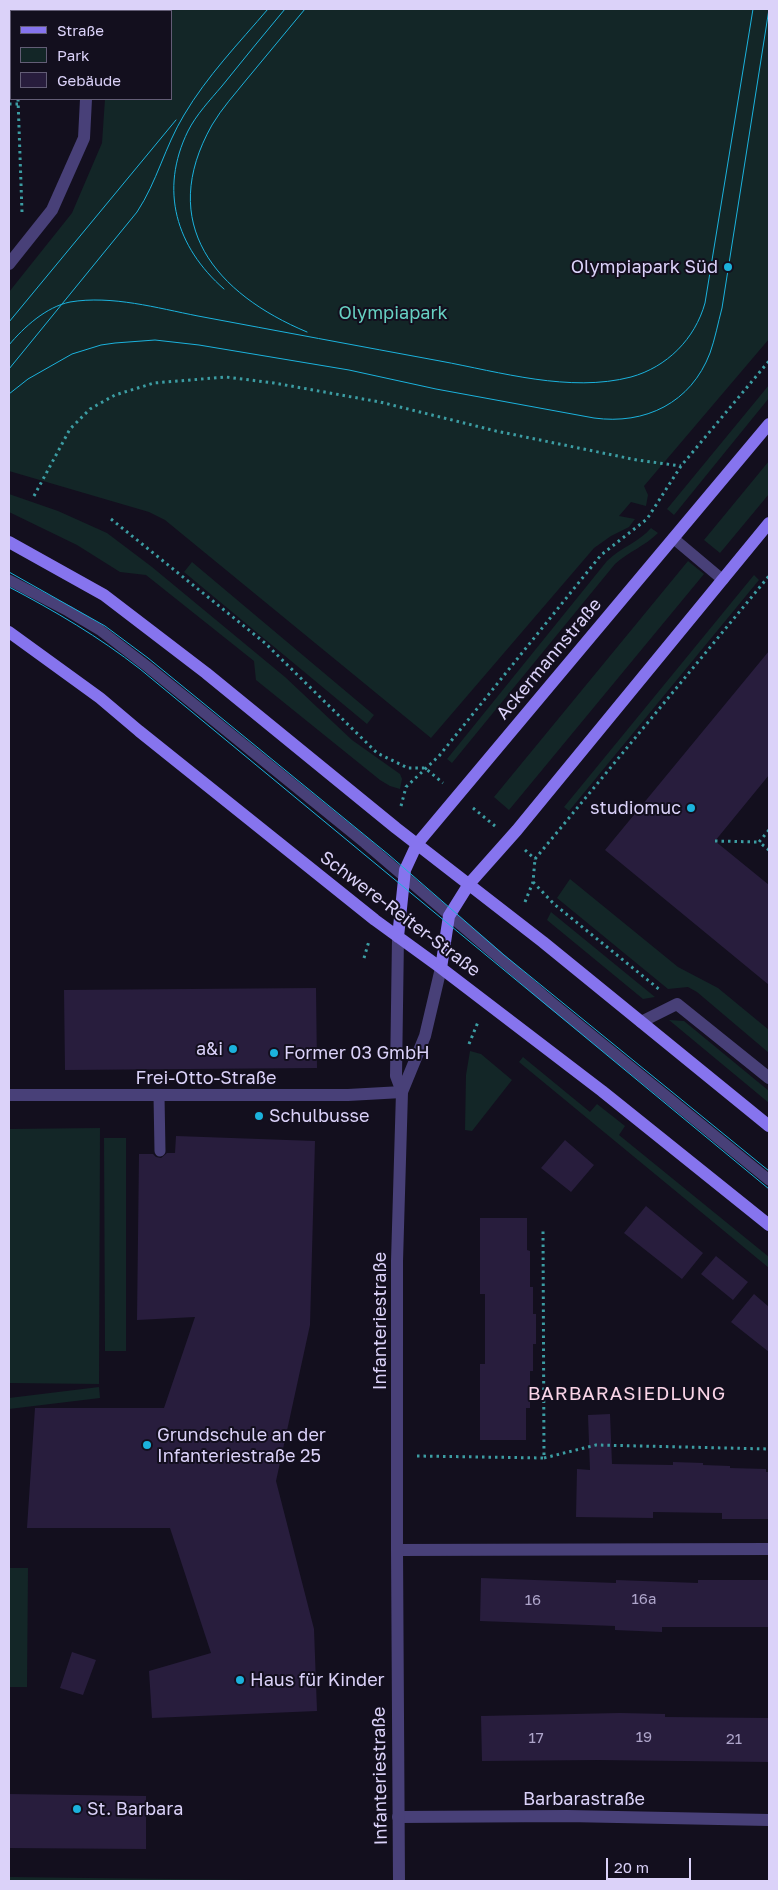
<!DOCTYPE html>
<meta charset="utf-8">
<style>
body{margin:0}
#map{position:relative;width:778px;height:1890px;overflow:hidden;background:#130f1e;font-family:"Golos Text",sans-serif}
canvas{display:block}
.frame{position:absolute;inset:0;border:10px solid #dbd2f9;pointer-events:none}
.legend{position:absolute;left:10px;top:10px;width:162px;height:90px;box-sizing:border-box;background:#130f1e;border:1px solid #635d76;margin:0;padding:6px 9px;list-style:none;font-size:15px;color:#dbd2f9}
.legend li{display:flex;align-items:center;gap:10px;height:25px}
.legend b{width:25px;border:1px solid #635d76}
.scale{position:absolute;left:606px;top:1858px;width:85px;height:22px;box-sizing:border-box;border:2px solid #dbd2f9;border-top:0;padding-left:6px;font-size:15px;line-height:18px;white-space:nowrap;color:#dbd2f9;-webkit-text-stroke:4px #130f1e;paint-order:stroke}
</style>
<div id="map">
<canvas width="778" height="1890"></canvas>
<div class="frame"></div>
<ul class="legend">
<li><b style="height:6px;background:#8674ee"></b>Straße</li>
<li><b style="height:14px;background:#132627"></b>Park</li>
<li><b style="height:14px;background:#281d3d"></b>Gebäude</li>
</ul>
<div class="scale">20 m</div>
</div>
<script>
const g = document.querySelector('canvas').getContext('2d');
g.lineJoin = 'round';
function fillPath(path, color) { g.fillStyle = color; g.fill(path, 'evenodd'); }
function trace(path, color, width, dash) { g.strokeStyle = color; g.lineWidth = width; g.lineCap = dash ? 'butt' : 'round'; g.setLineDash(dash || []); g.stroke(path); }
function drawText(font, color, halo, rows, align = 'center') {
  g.font = font + ' "Golos Text",sans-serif'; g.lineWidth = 4; g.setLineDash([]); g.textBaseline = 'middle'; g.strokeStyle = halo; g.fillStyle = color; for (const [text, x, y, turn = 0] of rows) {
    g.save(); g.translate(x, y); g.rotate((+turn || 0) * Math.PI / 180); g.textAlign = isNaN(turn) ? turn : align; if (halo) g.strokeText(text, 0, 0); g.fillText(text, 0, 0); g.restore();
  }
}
fillPath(new Path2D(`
 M110,9H769V339L644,486L648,495L646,506L631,502L619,516L635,519L629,527L611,536L594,548L431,738L165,520L149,512L9,471V292L72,213L102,143L105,99H171V11H110Z
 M769,385V398L674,515L667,509Z
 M769,461V494L720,553L704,540Z
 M9,494L58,511L107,533L152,567L285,677L352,740L400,774L402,779L400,789L390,786L380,780L256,680L254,661L146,575L120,572L77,545L9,512Z
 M651,528L658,533C645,546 628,552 615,564L452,763L447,759L607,561C620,548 639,542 651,528Z
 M688,561L704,574L509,810L494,797Z
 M192,562L374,715L367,724L184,572Z
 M754,575L759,580L569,811L564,807Z
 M570,879L678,967L718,988L769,1030V1053L697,992L688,987L668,989L557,898Z
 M551,912L655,997L643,999L547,920Z
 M669,1020L684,1021L769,1091V1103Z
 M470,1051L481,1054L512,1080L472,1131L465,1130L466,1075Z
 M523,1057L590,1112L597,1104L625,1126L619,1135L769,1257V1268L519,1062Z
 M100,1128L99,1384L9,1383V1129Z
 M104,1138H126V1351H105Z
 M99,1387L100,1398L9,1409V1398Z
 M9,1568H28L27,1687H9Z
 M9,1877L251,1880V1881H9Z`), '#132627');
fillPath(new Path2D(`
 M769,651V775L715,841L769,885V985L605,850Z
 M316,988L317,1068L65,1070L64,990Z
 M176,1136L315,1141L310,1325L276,1481L314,1629L317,1711L152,1718L149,1671L211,1653L170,1528H27L35,1408H164L195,1317L137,1320L139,1154H153L156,1157L161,1158L167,1153H175Z
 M565,1140L594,1165L571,1192L541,1168Z
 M646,1206L703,1253L682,1279L624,1233Z
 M480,1218H527V1250L530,1251V1287H533V1314H536V1344H533V1371H530V1408H526V1440H480V1364H485V1294H480Z
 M716,1256L748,1282L733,1300L701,1274Z
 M754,1294L769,1307V1352L731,1322Z
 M610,1414L612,1464L673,1465V1462L703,1463V1465L730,1466V1468L766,1469V1472H769V1519H722V1513L653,1512V1518L576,1517L577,1469L590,1470L588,1415Z
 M481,1578L616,1583V1580L698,1583V1580H769V1627H662V1632L615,1630V1626L480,1621Z
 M72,1652L96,1660L83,1695L60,1688Z
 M620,1713L665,1714V1717L769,1718V1762L598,1760L482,1761L481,1716Z
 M9,1794L146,1796V1849L9,1848Z`), '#281d3d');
trace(new Path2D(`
 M18,11V9
 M18,99L22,212
 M9,104H18
 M34,496L70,429L90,409L115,395L154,383L226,377L274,383L380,402L496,431L637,460L681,466
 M111,519L265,643L377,753L408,768H425L443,783
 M401,806L406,787L439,756L601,555L647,519L681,466L769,361
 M473,808L495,826
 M769,830L759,842L769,850
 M715,841L759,842
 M525,850L535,859
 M535,859L769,576
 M533,882L554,904L660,990
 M525,902L533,882L535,859
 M364,958L369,941
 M469,1044L478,1022
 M417,1456L544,1458L543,1228
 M544,1458L596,1445L769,1449`), '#3c9da3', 3, [2.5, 4]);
trace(new Path2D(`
 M673,538L723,580
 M9,580L68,611L100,630L148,667L365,843L551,1002L769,1180
 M159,1096L160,1151`), '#484078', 11);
trace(new Path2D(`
 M92,11V9
 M9,264L52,210L84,138L86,99
 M641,1022L677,1004L769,1078
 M9,1095H348L402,1092
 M397,1550L769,1549
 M398,1817L567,1816L769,1820`), '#484078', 12);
trace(new Path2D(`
 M398,937L396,1076L402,1092
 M399,1881L397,1550V1261L402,1092L425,1036L441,968`), '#484078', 12);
trace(new Path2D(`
 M9,542L104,595L206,673L396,828L543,942L769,1126
 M9,632L100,698L139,731L375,920L441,968L602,1091L769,1225
 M398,937L405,870L417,844L769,424
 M441,968L449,916L469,884L517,830L769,523`), '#8674ee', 12);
trace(new Path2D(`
 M305,9C286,32 266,56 247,79C235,94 222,108 212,125C156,224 216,294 307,332
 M224,289C176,247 159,190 188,131C196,115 210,100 222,86C243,60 264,34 285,9
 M9,322L176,120
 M9,345C24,327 46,307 70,302C112,295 157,308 198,316C278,331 359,346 440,361C500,372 570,393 631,377C667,367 695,339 705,303L753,9
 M9,369L137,212C157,182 165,146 184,115C207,76 239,43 268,9
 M9,394L28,379L72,354L101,345L115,343L155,340L199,345L349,370L436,389L594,418C645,425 691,403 710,353C715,339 718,323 722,308L769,9
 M9,572L105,626L148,658L389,855L504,955L769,1171
 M9,587C55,611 99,637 140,669L769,1189`), '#1bb2dc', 1);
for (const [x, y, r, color] of [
 [728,267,5,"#1bb2dc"],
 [691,808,5,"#1bb2dc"],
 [233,1049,5,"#1bb2dc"],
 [274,1053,5,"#1bb2dc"],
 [259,1116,5,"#1bb2dc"],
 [147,1445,5,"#1bb2dc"],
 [240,1680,5,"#1bb2dc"],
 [77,1809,5,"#1bb2dc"]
]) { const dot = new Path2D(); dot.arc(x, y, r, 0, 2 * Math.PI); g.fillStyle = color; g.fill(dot); trace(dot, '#130f1e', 2); }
drawText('15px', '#aea5ca', null, [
 ["16a",644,1599],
 ["16",533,1600],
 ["19",644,1737],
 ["17",536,1738],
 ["21",734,1739]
]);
drawText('18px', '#dbd2f9', '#130f1e', [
 ["Olympiapark Süd",718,267,"right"],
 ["studiomuc",681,808,"right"],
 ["a&i",223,1049,"right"],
 ["Former 03 GmbH",284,1053],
 ["Schulbusse",269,1116],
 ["Grundschule an der",157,1435],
 ["Infanteriestraße 25",157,1456],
 ["Haus für Kinder",250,1680],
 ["St. Barbara",87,1809]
], 'left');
drawText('18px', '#67d0c2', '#130f1e', [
 ["Olympiapark",393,313]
]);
drawText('18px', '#dbd2f9', '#130f1e', [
 ["Ackermannstraße",549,659,-50],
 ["Schwere-Reiter-Straße",400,914,37],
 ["Frei-Otto-Straße",206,1078],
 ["Infanteriestraße",380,1321,-90],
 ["Infanteriestraße",380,1776,-91],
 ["Barbarastraße",584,1799]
]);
g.letterSpacing = '1px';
drawText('19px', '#fad4e7', '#130f1e', [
 ["BARBARASIEDLUNG",627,1394]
]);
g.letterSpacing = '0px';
</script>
